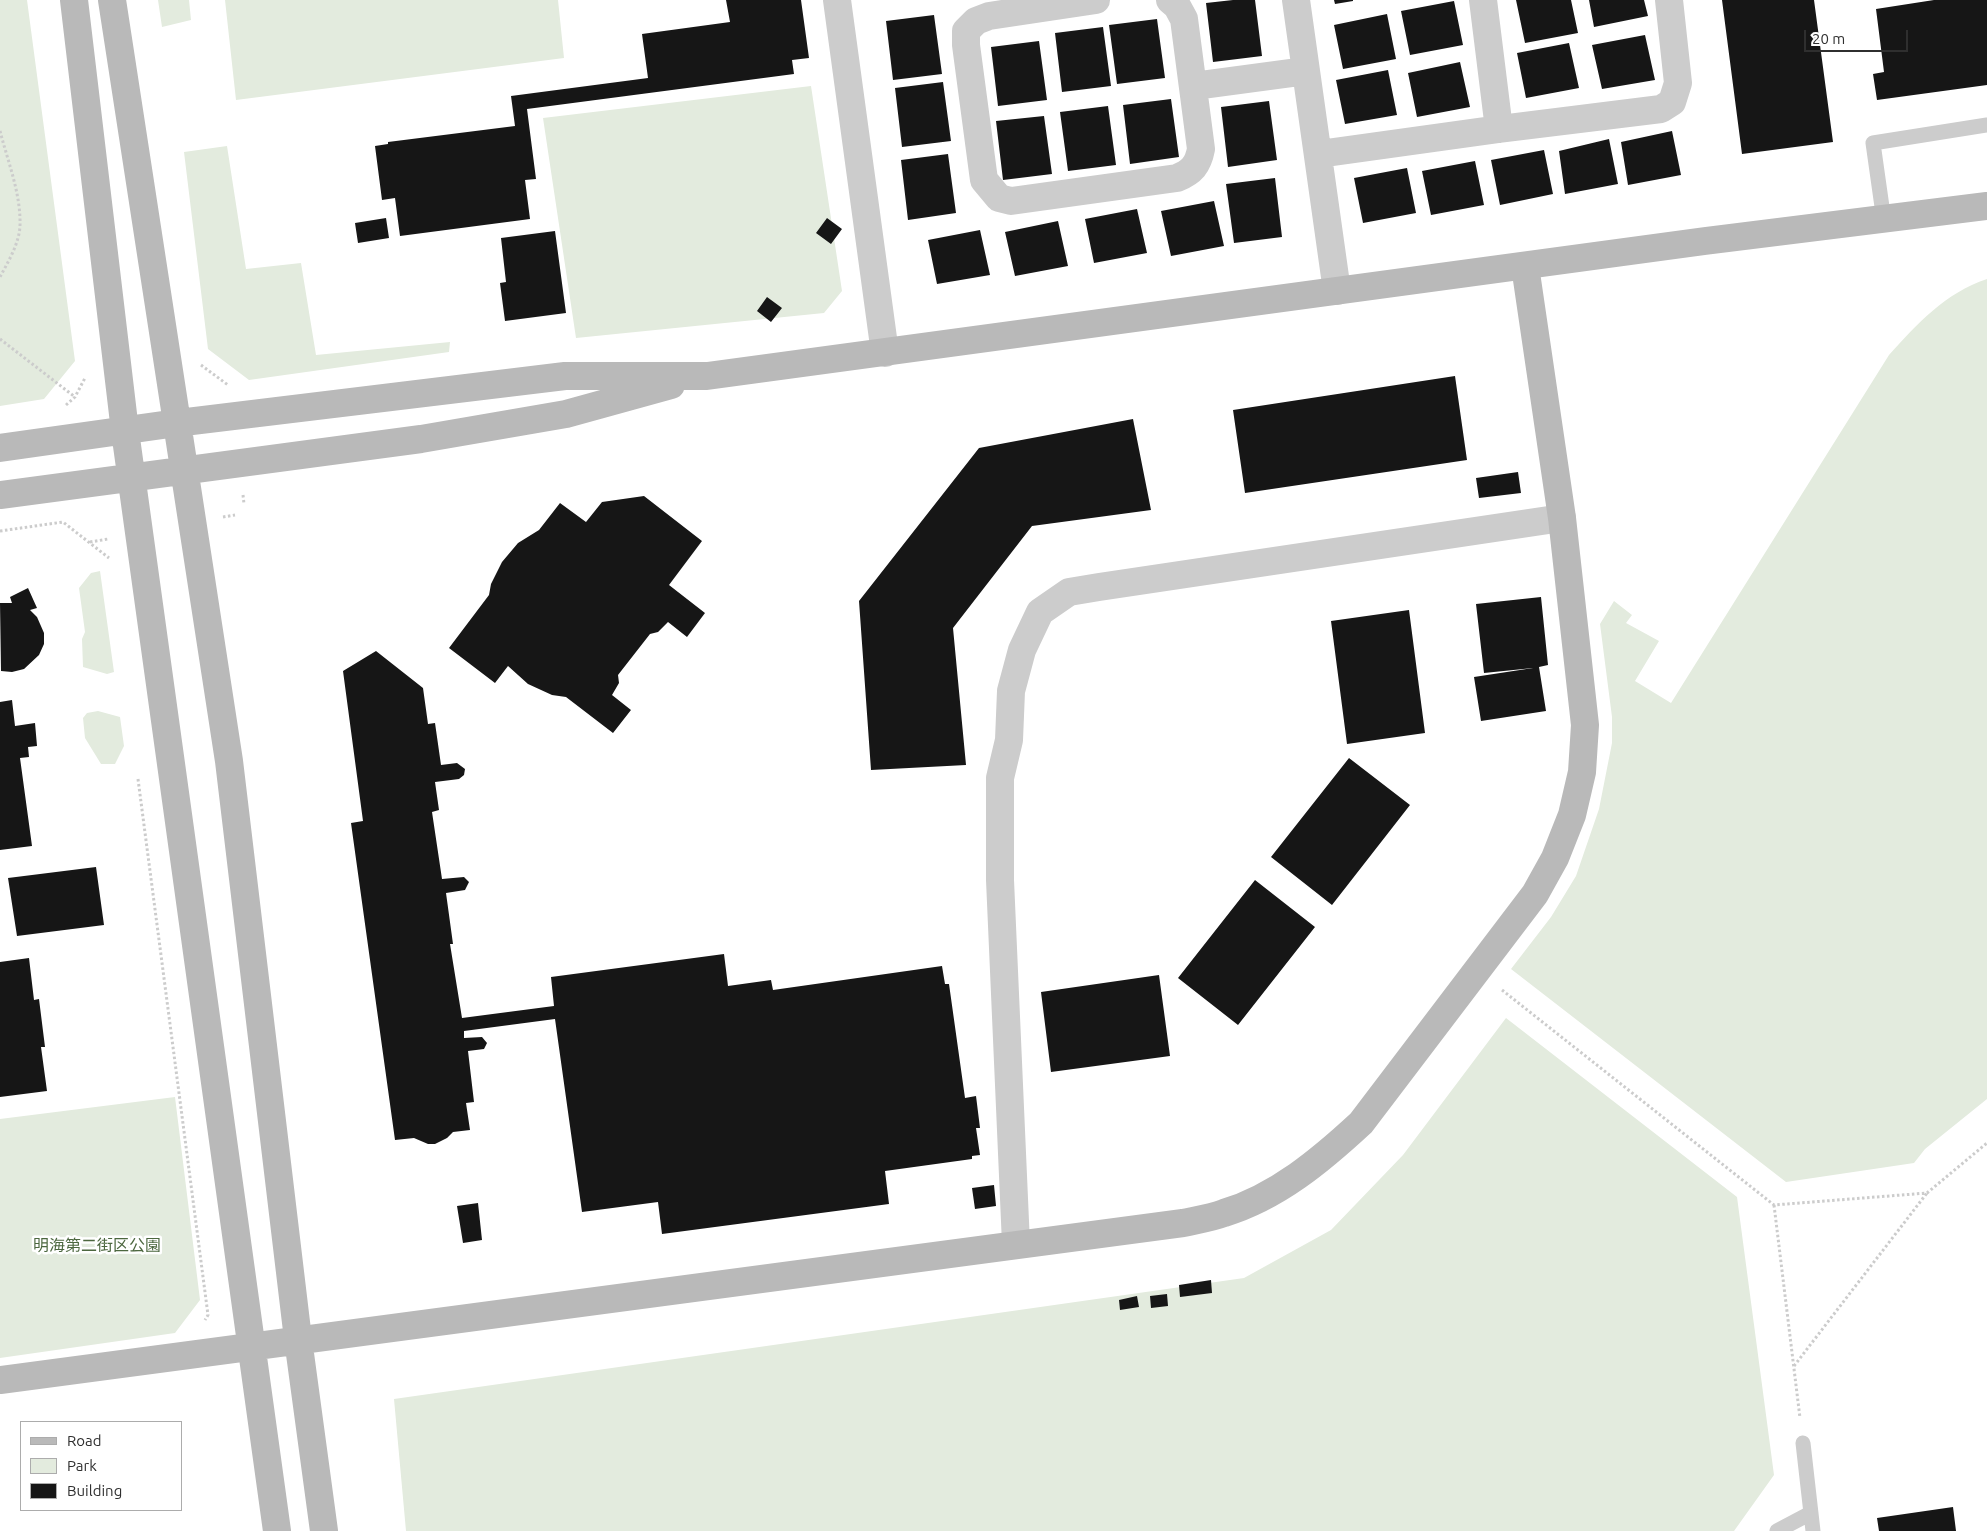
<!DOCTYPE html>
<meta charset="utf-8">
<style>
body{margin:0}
#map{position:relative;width:1987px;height:1531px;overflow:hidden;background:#fff;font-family:Ubuntu,sans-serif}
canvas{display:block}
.legend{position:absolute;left:20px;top:1421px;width:162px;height:90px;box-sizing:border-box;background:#fff;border:1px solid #acacac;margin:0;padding:6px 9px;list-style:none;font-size:15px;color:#2f2f2f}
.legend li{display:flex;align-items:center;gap:10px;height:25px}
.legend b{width:25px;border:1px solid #acacac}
.scale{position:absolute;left:1804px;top:30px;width:104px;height:22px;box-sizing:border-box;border:2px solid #2f2f2f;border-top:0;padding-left:6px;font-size:15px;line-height:18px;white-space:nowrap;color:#2f2f2f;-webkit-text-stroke:4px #fff;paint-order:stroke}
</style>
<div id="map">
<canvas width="1987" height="1531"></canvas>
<ul class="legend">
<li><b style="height:6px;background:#b9b9b9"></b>Road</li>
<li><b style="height:14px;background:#e3ebde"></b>Park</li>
<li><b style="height:14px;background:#161616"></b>Building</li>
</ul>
<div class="scale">20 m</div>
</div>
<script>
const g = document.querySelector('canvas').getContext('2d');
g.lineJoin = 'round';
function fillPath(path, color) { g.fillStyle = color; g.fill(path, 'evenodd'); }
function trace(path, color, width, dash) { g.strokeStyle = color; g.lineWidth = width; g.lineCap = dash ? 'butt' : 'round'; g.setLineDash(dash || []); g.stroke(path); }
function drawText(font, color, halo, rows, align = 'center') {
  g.font = font + ' Ubuntu,"Noto Sans JP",sans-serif'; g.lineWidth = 5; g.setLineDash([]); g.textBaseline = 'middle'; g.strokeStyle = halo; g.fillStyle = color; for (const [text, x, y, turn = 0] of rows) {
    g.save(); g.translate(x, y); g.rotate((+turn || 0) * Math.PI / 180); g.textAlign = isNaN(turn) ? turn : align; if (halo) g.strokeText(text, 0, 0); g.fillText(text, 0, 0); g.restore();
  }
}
fillPath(new Path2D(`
 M0,0H27L75,361L44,399L0,406Z
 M158,0H189L191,20L162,27Z
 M225,0H558L564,58L236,100Z
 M811,86L842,291L824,313L576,338L543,118Z
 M227,146L246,269L301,263L316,355L450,342L449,352L249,380L208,349L184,152Z
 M1987,279V1099L1925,1149L1914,1163L1786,1182L1511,969L1551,917L1576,876L1599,809L1612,743V717L1600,624L1614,601L1632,615L1626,623L1659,641L1635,681L1671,703L1889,355C1917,324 1945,293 1987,279Z
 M100,571L114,672L107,674L83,667L82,639L85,632L79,588L91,573Z
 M98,711L120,717L124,746L115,764H101L85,738L83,718L87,713Z
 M1506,1018L1737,1197L1774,1475L1734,1531H406L394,1399L1244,1278L1331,1230L1403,1155Z
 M175,1097L200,1300L175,1333L0,1358V1119Z`), '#e3ebde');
fillPath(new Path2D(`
 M726,0H801L809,58L792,60L794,74L527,109L536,179L525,180L530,219L400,236L395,198L382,200L375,146L388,144V142L515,126L511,96L648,78L642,34L730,22Z
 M1233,0H1255L1262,56L1213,62L1206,3Z
 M1334,0H1353V1L1335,4Z
 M1516,0H1571L1578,33L1525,43Z
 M1589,0H1644L1648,16L1594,27Z
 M1722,0H1814L1833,142L1742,154Z
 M1934,0H1987V85L1877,100L1873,74L1884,72L1876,9Z
 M1454,1L1463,45L1410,55L1401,11Z
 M1387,14L1396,59L1343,69L1334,25Z
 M934,15L942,74L893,80L886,21Z
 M1157,19L1165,78L1117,84L1109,25Z
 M1103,27L1111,86L1062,92L1055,33Z
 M1645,35L1655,80L1602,89L1592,45Z
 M1039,41L1047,100L998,106L991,47Z
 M1569,43L1579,88L1526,98L1517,53Z
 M1460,62L1470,107L1417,117L1408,73Z
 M1388,70L1397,115L1345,124L1336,80Z
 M943,82L951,141L902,147L895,88Z
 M1171,99L1179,157L1130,164L1123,105Z
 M1269,101L1277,160L1228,167L1221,107Z
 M1108,106L1116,165L1068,171L1060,112Z
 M1044,116L1052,174L1003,180L996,121Z
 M1672,131L1681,175L1628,185L1621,142Z
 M1609,139L1618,184L1565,194L1559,151Z
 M1544,150L1553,194L1500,205L1491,160Z
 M948,154L956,213L908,220L901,160Z
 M1475,161L1484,205L1431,215L1422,171Z
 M1407,168L1416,213L1363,223L1354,178Z
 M1275,178L1282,237L1234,243L1226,184Z
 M1214,201L1224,246L1171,256L1161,211Z
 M1137,209L1147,253L1094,263L1085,219Z
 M386,218L389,238L358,243L355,223Z
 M827,218L842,229L831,244L816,233Z
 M1058,221L1068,266L1015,276L1005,232Z
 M980,230L990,275L937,284L928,240Z
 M555,231L566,313L505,321L500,283L506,282L501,238Z
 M767,297L782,308L771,322L757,311Z
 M1455,376L1467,460L1245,493L1233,410Z
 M1133,419L1151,510L1032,526L953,628L966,765L871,770L859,601L979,448Z
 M1518,472L1521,493L1479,498L1476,478Z
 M644,496L702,541L669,585L705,613L687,637L668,622L658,632L650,634L618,675L619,683L612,695L631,710L613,733L566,697L552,695L528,684L508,666L495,683L449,648L489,595L491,584L502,562L518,543L539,530L560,503L586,522L602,502Z
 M28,588L37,608L30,610L37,617L44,633V644L39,655L24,669L12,672L1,671L0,603H12L10,597Z
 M1541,597L1548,665L1539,667L1546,711L1481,721L1474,677L1533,668L1484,673L1476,604Z
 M1409,610L1425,733L1347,744L1331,621Z
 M376,651L423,688L428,724L435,723L441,765L457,763L465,769L464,775L459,779L435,782L439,810L432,812L442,879L464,877L469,882L465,890L446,893L453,944H450L462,1018L554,1006L551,977L724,954L728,986L771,980L773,990L942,966L945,984H949L965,1098L976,1096L980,1128H976L980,1155L972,1156V1159L885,1171L889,1204L662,1234L658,1202L582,1212L555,1019L464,1031V1038L482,1037L487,1043L484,1049L468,1051L474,1102L466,1103L470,1130L453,1132L447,1138L435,1144H428L414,1138L395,1140L351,823L363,821L343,671Z
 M12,700L15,726L35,723L37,746L28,747L29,757L20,758L32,846L0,850V702Z
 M1349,758L1410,805L1332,905L1271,857Z
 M96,867L104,925L17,936L8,878Z
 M1255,880L1315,927L1238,1025L1178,978Z
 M29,958L34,1000L39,999L45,1047H41L47,1091L0,1097V962Z
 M1159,975L1170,1056L1051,1072L1041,992Z
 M994,1185L996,1206L975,1209L972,1188Z
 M478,1203L482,1240L463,1243L457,1206Z
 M1211,1280L1212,1293L1180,1297L1179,1285Z
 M1167,1294L1168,1306L1151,1308L1150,1296Z
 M1137,1296L1139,1307L1120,1310L1119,1300Z
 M1953,1507L1956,1531H1879L1877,1518Z`), '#161616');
trace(new Path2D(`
 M0,131C8,162 21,194 20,226C19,244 8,262 0,277
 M0,339L75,397
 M201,365L228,385
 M66,405L75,397L85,378
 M243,495L244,504
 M223,517L235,515
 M0,531L63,522L109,558
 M90,542L108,539
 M138,779L208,1315L205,1320
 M1502,990L1774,1205L1927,1193L1987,1143
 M1774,1205L1800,1418
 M1794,1366L1927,1193`), '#ccc', 3, [2.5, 2.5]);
trace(new Path2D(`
 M1884,221L1873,143L1987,125
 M1803,1443L1813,1531
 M1777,1531L1811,1513`), '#ccc', 15);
trace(new Path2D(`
 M837,0L885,353
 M1096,0L989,16L976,21L966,31V45L984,180L999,198L1011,201L1177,178C1192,172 1198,165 1201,149L1184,19L1177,6L1170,0
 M1296,0L1337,291
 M1483,0L1499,129
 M1194,86L1306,71
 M1319,154L1499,129L1661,109L1672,102L1678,83L1669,0
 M1016,1244L1000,880V778L1009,740L1011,691L1022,650L1040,612L1069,592L1099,587L1562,518`), '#ccc', 28);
trace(new Path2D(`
 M74,0L125,431L277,1531
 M112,0L229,761L298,1339L324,1531
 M0,448L177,423L565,376H707L1705,241L1987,206
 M0,495L421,439L566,414L671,385
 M0,1380L1183,1223C1197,1220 1211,1218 1224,1213C1277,1197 1321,1160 1361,1123L1535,894L1555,858L1572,815L1582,772L1585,725L1562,518L1525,266`), '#b9b9b9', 28);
drawText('16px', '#4c673f', '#fff', [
 ["明海第二街区公園",97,1246]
]);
</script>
